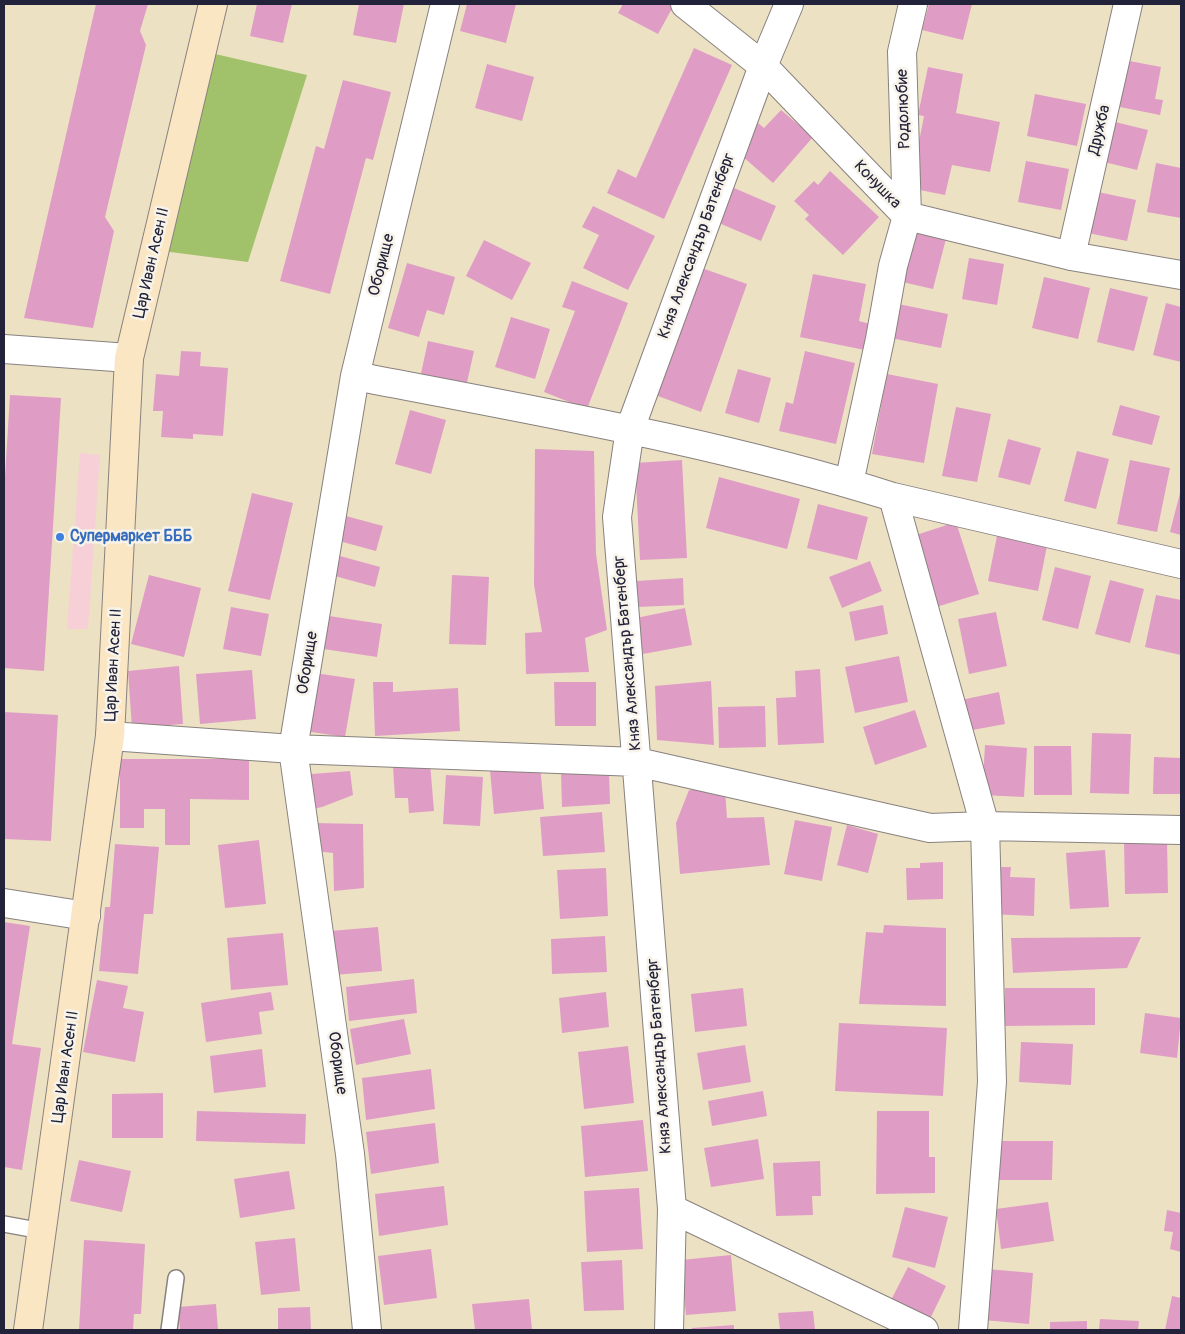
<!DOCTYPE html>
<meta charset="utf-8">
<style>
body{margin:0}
#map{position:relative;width:1185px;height:1334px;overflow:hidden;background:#ede1c3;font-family:Pangolin,sans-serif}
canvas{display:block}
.frame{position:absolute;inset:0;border:5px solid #22223b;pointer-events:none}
</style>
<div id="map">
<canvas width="1185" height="1334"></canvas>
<div class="frame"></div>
</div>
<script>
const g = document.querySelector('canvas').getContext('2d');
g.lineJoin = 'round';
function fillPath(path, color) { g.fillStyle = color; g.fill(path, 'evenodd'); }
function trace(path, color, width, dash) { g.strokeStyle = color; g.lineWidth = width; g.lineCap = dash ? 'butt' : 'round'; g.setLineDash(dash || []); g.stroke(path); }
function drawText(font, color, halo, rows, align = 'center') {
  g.font = font + ' Pangolin,sans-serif'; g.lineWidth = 5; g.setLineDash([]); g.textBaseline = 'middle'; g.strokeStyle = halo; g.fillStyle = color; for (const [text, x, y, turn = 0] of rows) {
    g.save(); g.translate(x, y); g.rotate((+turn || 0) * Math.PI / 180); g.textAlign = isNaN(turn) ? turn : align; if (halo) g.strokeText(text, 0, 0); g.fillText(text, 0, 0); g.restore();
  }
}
fillPath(new Path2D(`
 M80,453L100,455L88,629H67Z`), '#f6cfd7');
fillPath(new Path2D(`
 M202,51L307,75L248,262L155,250Z`), '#a1c26b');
fillPath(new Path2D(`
 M96,4H148L140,31L146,45L105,217L114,231L93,328L24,318Z
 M257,4H292L283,43L250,36Z
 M359,4H404L396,43L353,35Z
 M467,4H516L506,43L460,31Z
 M623,4H671L674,5L658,34L618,13Z
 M929,4H972L963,40L922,30Z
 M694,48L732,65L664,219L607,193L618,169L636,178Z
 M1124,60L1161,67L1155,99L1163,100L1160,115L1115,106Z
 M487,64L534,77L522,121L475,108Z
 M928,67L963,74L956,113L1000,122L990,172L952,165L945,195L910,188L924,116L918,115Z
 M343,80L391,92L373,160L366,158L330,294L280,281L316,146L324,149Z
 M1035,94L1086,104L1077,146L1027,136Z
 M781,110L813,137L773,183L734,149L757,122L764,128Z
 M1111,121L1148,130L1137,170L1100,161Z
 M1026,161L1069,169L1061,210L1018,202Z
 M1156,163L1181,168V218L1147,212Z
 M830,171L879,217L843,255L805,219L809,215L794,201L814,181L818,185Z
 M734,188L776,206L761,241L719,223Z
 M1098,192L1136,200L1127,241L1088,233Z
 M593,206L655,236L628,290L583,268L599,235L582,227Z
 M912,226L947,235L933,289L898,281Z
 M484,240L531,263L512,300L466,276Z
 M969,258L1004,264L997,305L962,299Z
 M407,263L455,277L444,315L427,310L419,337L388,328Z
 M696,266L747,284L701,412L650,393Z
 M813,274L866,284L859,321L870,324L865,350L800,337Z
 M1044,277L1090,288L1078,339L1032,328Z
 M572,281L628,303L587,409L544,392L575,311L562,307Z
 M1110,288L1148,297L1134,351L1097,342Z
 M1166,303L1181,307V362L1153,355Z
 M898,304L948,314L941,348L891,338Z
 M511,317L550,329L535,379L495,367Z
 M428,341L474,351L466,387L420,378Z
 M181,351L201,352L200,366L228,368L223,436L193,434V439L161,437L163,411H153L156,374L179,376Z
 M805,351L855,363L836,444L779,431L786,402L793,404Z
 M738,369L771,378L759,423L725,413Z
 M887,374L938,384L924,463L872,454Z
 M10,395L61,398L44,671L4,668V493Z
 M1120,405L1160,416L1152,445L1112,435Z
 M956,407L991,414L977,482L942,476Z
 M410,410L446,420L431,474L395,464Z
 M1008,439L1041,448L1030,485L998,477Z
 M535,449L594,451L596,554L607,630L585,638L589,672L526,674L525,633L542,632L534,585Z
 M1077,451L1109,459L1096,509L1064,501Z
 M682,460L687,558L640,560L635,463Z
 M1130,460L1170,468L1157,532L1117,524Z
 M719,477L800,499L787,549L706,528Z
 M1181,489V535L1170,532Z
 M252,493L293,503L270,600L228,591Z
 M818,504L868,517L857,560L807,548Z
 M346,516L383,526L376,551L339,541Z
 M956,522L979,594L933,608L910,537Z
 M998,531L1048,541L1038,591L988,581Z
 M340,556L380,567L375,587L335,576Z
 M870,561L882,591L842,608L829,577Z
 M1055,567L1091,576L1078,629L1042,620Z
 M149,575L201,588L184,657L131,644Z
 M452,575L489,577L486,645L449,644Z
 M683,578L684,605L637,607L636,581Z
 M1110,580L1144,589L1130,643L1095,634Z
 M1156,595L1181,600V655L1145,647Z
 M883,605L888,634L855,641L849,612Z
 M231,607L269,614L261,656L223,649Z
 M685,608L692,645L643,654L636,618Z
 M996,612L1007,666L969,674L958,619Z
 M322,615L382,624L377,657L317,648Z
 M899,656L908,702L855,713L845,667Z
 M179,666L183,724L132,728L128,671Z
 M820,669L824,743L778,745L776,698L796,697L795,671Z
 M252,670L256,719L200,724L196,674Z
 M315,673L355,679L345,737L305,731Z
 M711,681L714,745L657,740L655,686Z
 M373,682H393V692L458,688L460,731L375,736Z
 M554,682H596V726H555Z
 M999,692L1005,724L967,731L961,700Z
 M765,706L766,747L719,748L718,707Z
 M915,710L927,747L875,765L863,727Z
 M4,712L58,715L51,841L4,839Z
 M1092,733L1131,734L1129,794L1090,793Z
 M985,745L1027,748L1024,797L982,795Z
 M1034,746H1071L1072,795H1034Z
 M1154,757L1181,758V794H1153Z
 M120,759H249V800L190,799V845H165V809H144V828H120Z
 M430,763L434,811L409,813L408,798H395L393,766Z
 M540,765L544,809L494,814L490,770Z
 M609,770L610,804L562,807L561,773Z
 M350,771L353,795L322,807L304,811L299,775Z
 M446,775L483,777L480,826L443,824Z
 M689,790H725L727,818L764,817L770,865L680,874L676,823Z
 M602,812L605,852L543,856L540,817Z
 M795,820L832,827L822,881L784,874Z
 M313,823L363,824L364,888L334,891L333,853L315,851Z
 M847,825L878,834L868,873L837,865Z
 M259,840L266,904L225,908L218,845Z
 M1167,840L1168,893L1125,894L1124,841Z
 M115,844L159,847L153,914H144L138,974L99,971L105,907H110Z
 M1105,850L1109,907L1070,909L1066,853Z
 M943,862V899L907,900L906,868H920V863Z
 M991,867H1011L1010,877L1035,878L1034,916L990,914Z
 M606,868L608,916L560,919L557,870Z
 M4,922L30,926L12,1044L41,1048L22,1170L4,1167Z
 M884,925L946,928V1006L859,1004L866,932L883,933Z
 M378,927L382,971L334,975L330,931Z
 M283,933L288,985L231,990L227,938Z
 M605,936L607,972L552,974L551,939Z
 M1141,937L1127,968L1013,973L1011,938Z
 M414,979L417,1013L349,1021L346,987Z
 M97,980L128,986L123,1008L144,1012L135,1062L83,1052Z
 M743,988L747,1026L695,1032L691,994Z
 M1005,988H1095V1025L1005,1026Z
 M271,992L274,1010L259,1012L262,1034L206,1042L201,1003Z
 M606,992L609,1027L562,1033L559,998Z
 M1145,1013L1181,1018L1177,1058L1140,1053Z
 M404,1019L411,1054L356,1065L350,1029Z
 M839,1023L947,1028L943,1096L835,1091Z
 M1021,1042L1073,1044L1071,1085L1019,1082Z
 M745,1045L751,1082L703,1090L697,1053Z
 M628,1046L634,1103L584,1109L578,1052Z
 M262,1049L266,1087L214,1093L210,1056Z
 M431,1069L435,1109L366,1120L362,1078Z
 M763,1091L767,1116L712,1126L708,1101Z
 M163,1093V1138H112V1094Z
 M197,1111L306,1114L305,1144L196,1141Z
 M877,1111H929V1157H935V1193L876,1194Z
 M643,1120L648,1171L585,1177L581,1126Z
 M435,1123L439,1163L371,1174L366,1132Z
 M758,1139L764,1179L711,1187L704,1148Z
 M1000,1141H1053L1052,1180H999Z
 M79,1160L131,1171L122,1212L70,1201Z
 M820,1161L821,1196H812L813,1215L776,1216L773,1163Z
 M289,1171L295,1209L240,1218L234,1179Z
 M444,1186L448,1225L379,1236L375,1194Z
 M639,1188L643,1249L587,1252L584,1191Z
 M1048,1202L1054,1241L1001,1249L996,1209Z
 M905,1207L948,1217L935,1268L892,1257Z
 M1167,1210L1181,1213V1252L1170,1249L1173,1232L1164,1231Z
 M295,1238L300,1291L261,1295L255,1242Z
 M84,1240L145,1244L141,1314H134L133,1330H79Z
 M431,1249L437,1298L384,1305L378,1256Z
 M731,1255L736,1311L686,1315L681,1260Z
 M622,1260L624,1310L584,1311L581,1262Z
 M908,1267L946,1286L929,1321L890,1302Z
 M987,1269L1033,1273L1029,1324L983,1320Z
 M1172,1296L1181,1298V1330H1165Z
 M529,1299L532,1330H475L472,1304Z
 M216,1304L218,1330H180L178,1307Z
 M310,1307L311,1330H278V1308Z
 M813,1311L815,1330H780L778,1313Z
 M1100,1319L1139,1321L1138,1330H1099Z
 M1087,1321V1330H1050V1322Z
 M734,1325V1330H692V1328Z`), '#df9dc6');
const lane = new Path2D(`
 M4,1224L42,1231
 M169,1330L176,1278`);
const street = new Path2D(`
 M685,4L763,66L907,216L1071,256L1181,275
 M1071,256L1128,4
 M4,349L129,358
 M355,376C536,411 718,442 893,497L1181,564
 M849,483L880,339L893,266L907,216L902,52L913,4
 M893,497L985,826L992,1082L973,1330
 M110,736L293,749L637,762L930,828L985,826L1181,830
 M4,903L86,916
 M672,1209L924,1330
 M367,1330L350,1154L293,749L355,376L445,4
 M669,1330L672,1209L617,517L630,429L763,66L789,4`);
const secondary = new Path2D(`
 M28,1330L110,736L129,358L213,4`);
trace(lane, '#88827f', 18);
trace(street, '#88827f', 30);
trace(secondary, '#88827f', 30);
trace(lane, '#fff', 15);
trace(street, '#fff', 28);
trace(secondary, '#fbe6c3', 28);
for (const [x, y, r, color] of [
 [60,537,5,"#3f7fe0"]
]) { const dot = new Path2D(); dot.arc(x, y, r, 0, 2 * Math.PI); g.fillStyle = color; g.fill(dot); trace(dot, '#f7f3e8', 2); }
drawText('16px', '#22223b', '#f7f3e8', [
 ["Родолюбие",904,109,-92],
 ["Дружба",1100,130,-77],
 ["Конушка",877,185,46],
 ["Княз Александър Батенберг",697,246,-70],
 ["Цар Иван Асен II",152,263,-77],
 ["Оборище",382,265,-76],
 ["Княз Александър Батенберг",628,653,-95],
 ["Оборище",308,663,-81],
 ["Цар Иван Асен II",114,665,-87],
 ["Княз Александър Батенберг",660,1056,-94],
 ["Оборище",337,1063,82],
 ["Цар Иван Асен II",66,1067,-82]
]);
drawText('bold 16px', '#366cbe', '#f7f3e8', [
 ["Супермаркет БББ",70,537]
], 'left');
</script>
